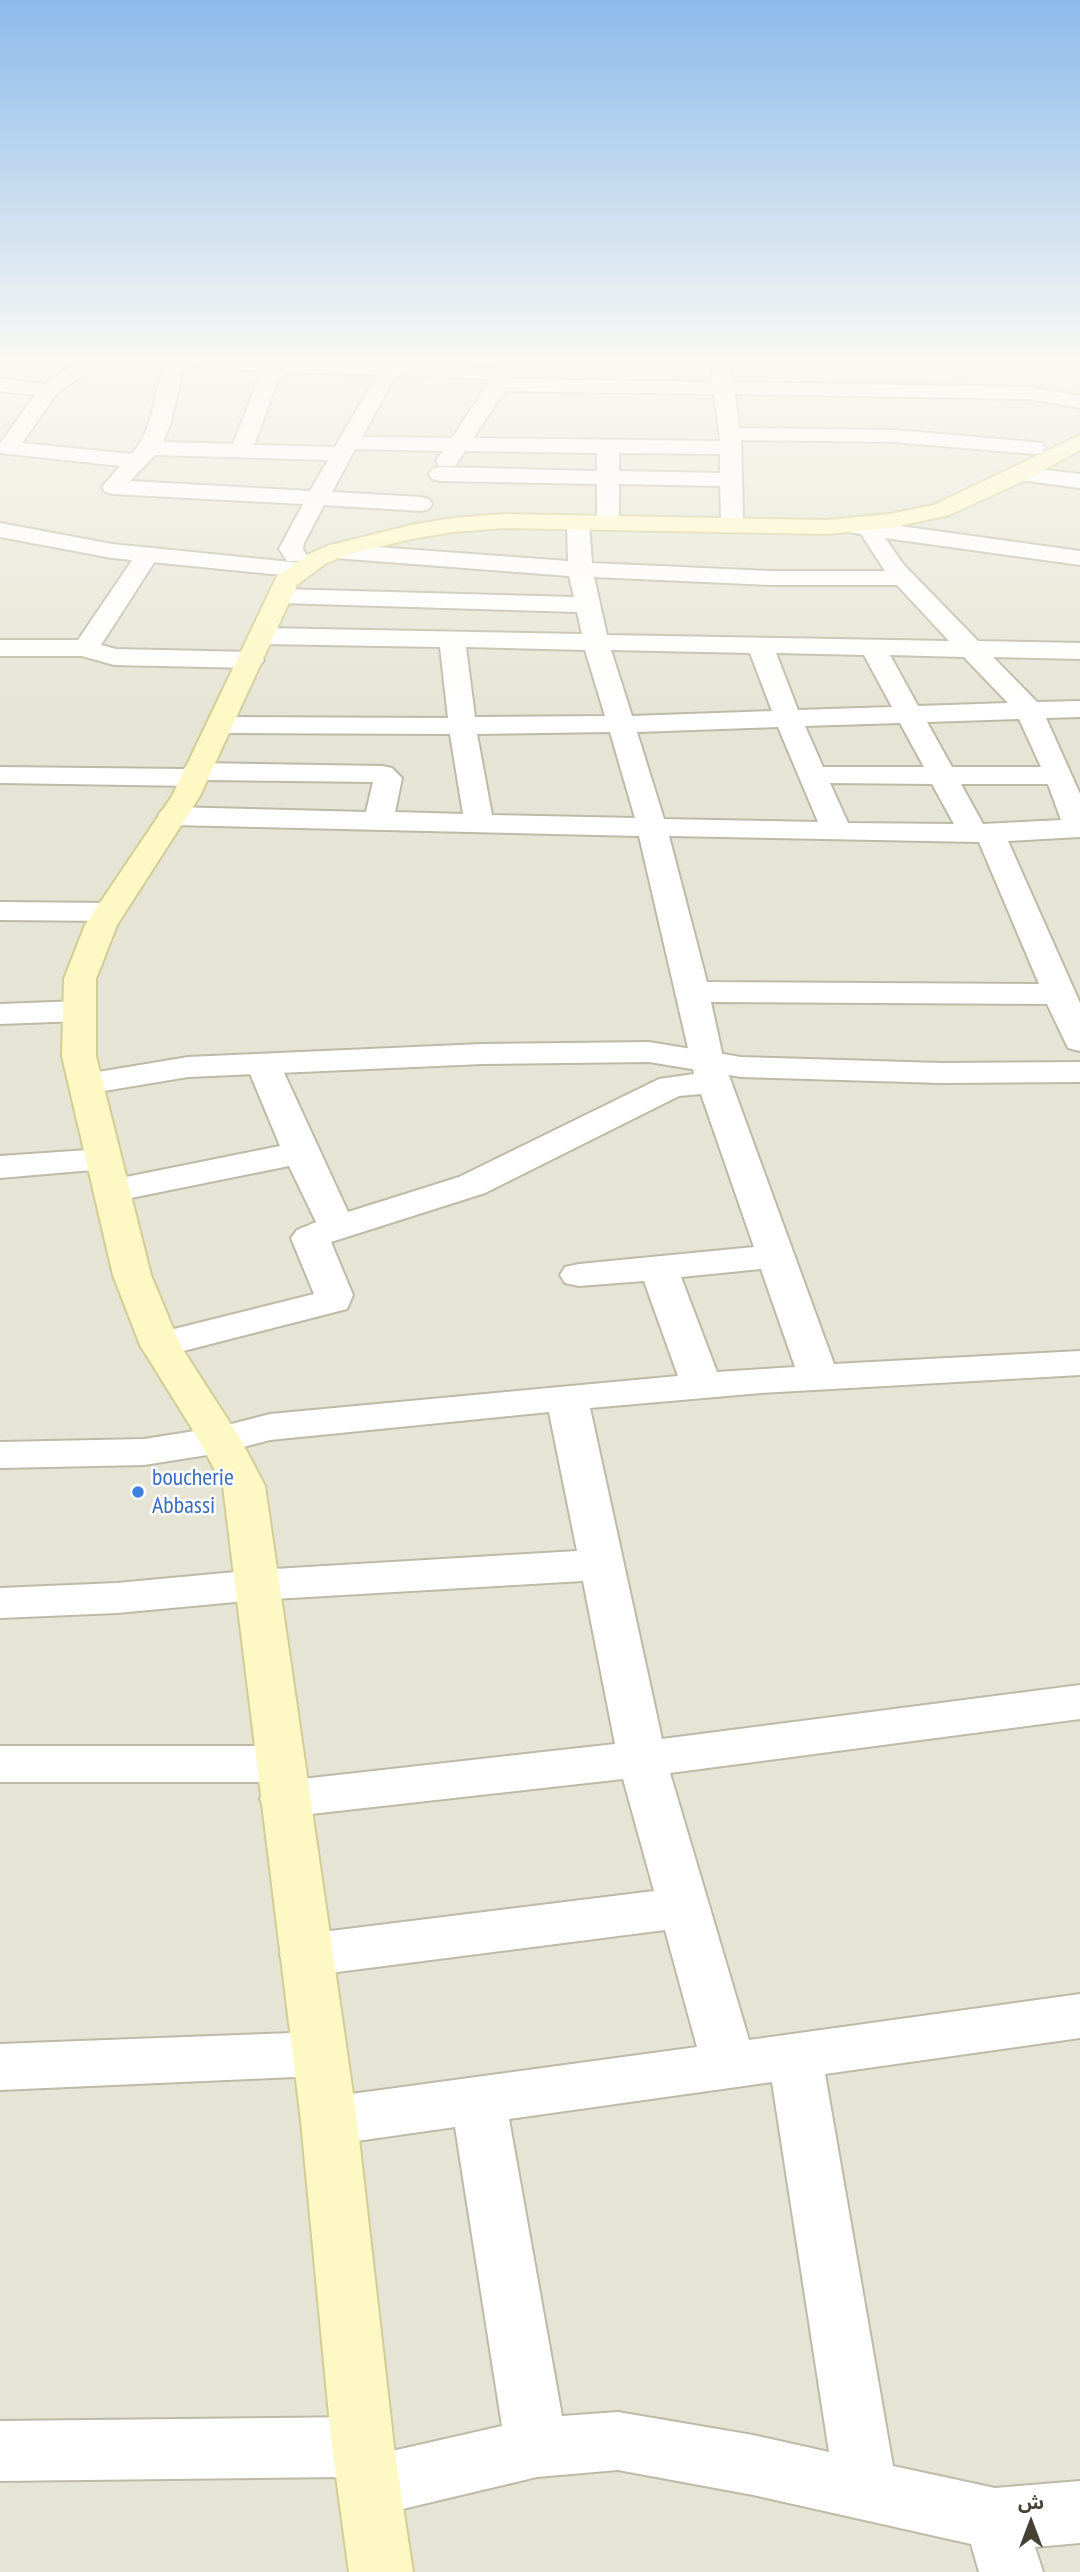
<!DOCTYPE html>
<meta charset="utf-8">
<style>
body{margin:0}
#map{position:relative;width:1080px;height:2572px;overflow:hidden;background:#f3f1e5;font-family:"PT Sans Narrow","Noto Sans Arabic",sans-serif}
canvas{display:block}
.north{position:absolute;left:996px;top:2488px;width:70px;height:70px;-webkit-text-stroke:5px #fff;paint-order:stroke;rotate:0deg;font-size:19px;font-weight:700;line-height:28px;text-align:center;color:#454135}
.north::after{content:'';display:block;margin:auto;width:24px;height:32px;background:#454135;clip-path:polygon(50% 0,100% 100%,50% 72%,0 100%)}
</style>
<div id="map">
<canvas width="1080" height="2572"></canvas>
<div class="north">ش</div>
</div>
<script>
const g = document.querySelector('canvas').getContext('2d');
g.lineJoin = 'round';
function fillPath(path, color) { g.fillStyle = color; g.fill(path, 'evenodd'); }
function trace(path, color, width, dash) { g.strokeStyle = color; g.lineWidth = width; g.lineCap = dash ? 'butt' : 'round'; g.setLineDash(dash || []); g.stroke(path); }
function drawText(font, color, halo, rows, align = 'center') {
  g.font = font + ' "PT Sans Narrow",sans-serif'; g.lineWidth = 5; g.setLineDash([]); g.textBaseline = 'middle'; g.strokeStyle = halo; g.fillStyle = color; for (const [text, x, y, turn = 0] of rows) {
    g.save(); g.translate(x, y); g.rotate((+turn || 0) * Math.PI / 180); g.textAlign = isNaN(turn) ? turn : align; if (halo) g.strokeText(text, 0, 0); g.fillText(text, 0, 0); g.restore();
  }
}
fillPath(new Path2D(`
 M0,358H1080V2572H0Z`), '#e6e4d4');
const minor = new Path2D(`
 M84,358H106L56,394L22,443L132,454C154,430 153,394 165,364L152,362L150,358L383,363L387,358H405L403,364L495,368L499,358H515L517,360L511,379L713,382L710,358H729L733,382L1029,387L1080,396V408L1029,399L735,394L739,428L894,430L1034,442L1042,443L1045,448L1042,453L1034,454L894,442L741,440L743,517L740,522H724L721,517L720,486L619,484V515L616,520H600L597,515V484L440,481L432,479L429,474L432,469L440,467L597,471V453L465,451L455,466H439L436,461L443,451L355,449L332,492L421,497L429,499L432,504L429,509L421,511L324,505L304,543L303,549L307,556L303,561H287L279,549L303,504L113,494L105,492L102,487L120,466L0,453V444L35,395L0,391V379L45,384ZM184,366L266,371L258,381L233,444L163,442L170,425ZM287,372L377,375L335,447L254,445L277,383ZM396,375L491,379L452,438L362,437ZM505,391L714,394L720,441L473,438ZM619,453L720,454V473L619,471ZM155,455L328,460L310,491L130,481Z
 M1020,467L1080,474V488L1012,479L1009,474L1012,469Z
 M578,516L586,518L589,523L592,563L770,571H885L861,534L842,531L838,526L842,521L850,519L1080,551V565L885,538L904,565L978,641L1080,643V659L993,657L1037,702L1080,701V717L1046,718L1080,794V837L1008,841L1080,1003V1051L1068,1048L1047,1004L711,1002L724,1062L834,1364L1080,1351V1375L761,1393L590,1408L662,1739L1080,1685V1719L670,1773L749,2040L1080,1994V2038L825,2074L893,2466L995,2488L1080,2481V2543L1035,2547L1043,2572H979L971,2544L753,2495L618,2470L537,2477L369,2517L347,2508L338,2487L342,2477L0,2481V2421L363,2417L385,2426L394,2447L392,2451L502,2426L455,2127L329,2145L309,2138L301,2121L309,2104L329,2097L697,2047L665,1930L306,1976L288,1970L280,1955L288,1940L306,1934L654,1891L623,1779L284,1817L267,1812L260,1799L267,1786L284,1781L615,1744L583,1581L257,1600L117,1613L0,1618V1588L117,1583L257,1570L577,1551L549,1412L270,1440L220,1453L144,1465L0,1468V1442L144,1439L220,1427L270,1414L678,1376L644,1281L579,1286L565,1283L560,1275L565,1267L579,1264L754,1247L701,1094L679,1096L485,1193L331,1242L353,1295L347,1309L160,1357L146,1354L140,1345L146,1336L314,1294L291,1238L297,1230L316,1222L289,1166L111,1202L98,1199L93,1191L98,1183L111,1180L280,1146L246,1064L251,1057L263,1054L275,1057L280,1064L348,1212L459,1177L659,1079L694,1074L639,836L172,825L162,822L158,816L162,810L172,807L366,812L373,782L207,780L204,784L194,786L0,783V767L184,769L187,765L197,763L382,766L392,768L402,778L395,812L463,814L450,734L220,733L210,731L206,725L210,719L220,717L448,718L440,647L263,644L254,641L250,636L254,631L263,628L582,634L577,612L280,603L271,601L268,596L271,591L280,589L574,597L569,576L335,558L327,556L323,551L327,546L335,544L568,561L567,523L570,518ZM594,577L770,585H897L949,641L607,635ZM466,647L585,650L605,716L475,717ZM611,650L750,653L772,711L632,716ZM776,653L864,655L892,707L798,710ZM890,655L964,657L1008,703L918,706ZM1019,719L1041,767H952L927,722ZM900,723L924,767H823L805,726ZM778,727L818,822L664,819L637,732ZM610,732L635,818L492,815L477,734ZM830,783L932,784L954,824L848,823ZM961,784H1048L1061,820L983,824ZM669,836L979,842L1039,984L707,982ZM761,1269L795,1367L717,1372L681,1277ZM772,2082L829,2452L753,2435L618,2412L562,2416L509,2119Z
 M147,548L155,550L159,555L101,645L116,649L251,652L260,655L264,660L260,665L251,668L114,665L82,656H0V640H78L139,550Z
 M0,902L109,903L120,905L124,912L120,919L109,921L0,920Z
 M80,1001L92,1004L96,1011L92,1018L80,1021L0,1024V1004Z
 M103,1149L116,1152L121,1160L116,1168L0,1178V1156Z
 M0,1746H280L297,1751L304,1764L297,1777L280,1782H0Z
 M318,2032L337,2038L345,2054L337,2070L318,2076L0,2090V2044Z`);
const tertiary = new Path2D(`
 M0,523L112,544L301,563L309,565L313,570L309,575L301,577L112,558L0,537Z
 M649,1042L741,1057L941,1063L1080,1062V1082L941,1083L741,1077L649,1062L482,1064L188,1077L86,1094L74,1091L69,1084L74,1077L86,1074L188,1057L482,1044Z`);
const secondary = new Path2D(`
 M1080,435V450L1028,479L949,515L890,528L827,534L504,528L453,532L411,539L343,556L325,564L297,585L200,796L117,925L96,979V1056L151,1275L180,1345L241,1440L265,1486L357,2121L394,2447L413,2572H349L332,2447L301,2121L223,1486L199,1440L140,1345L113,1275L62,1056L64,979L85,925L172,796L277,576L309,554L327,546L411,525L453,518L504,514L827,520L890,514L934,505Z`);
trace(minor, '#bebaa8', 4);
trace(tertiary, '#bebaa8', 4);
trace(secondary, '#d2cc96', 4);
fillPath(minor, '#fff');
fillPath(tertiary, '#fff');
fillPath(secondary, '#fef9c4');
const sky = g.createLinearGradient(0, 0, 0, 718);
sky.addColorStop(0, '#8cbaeb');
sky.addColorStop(0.5, '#faf9f3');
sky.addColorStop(1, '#faf9f300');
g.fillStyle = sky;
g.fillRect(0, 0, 1080, 718);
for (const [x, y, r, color] of [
 [138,1492,7,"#3f7fe0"]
]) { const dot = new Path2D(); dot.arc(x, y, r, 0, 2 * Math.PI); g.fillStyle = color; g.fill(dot); trace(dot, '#fff', 2.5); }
drawText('24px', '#366cbe', '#fff', [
 ["boucherie",152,1478],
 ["Abbassi",152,1506]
], 'left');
</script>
